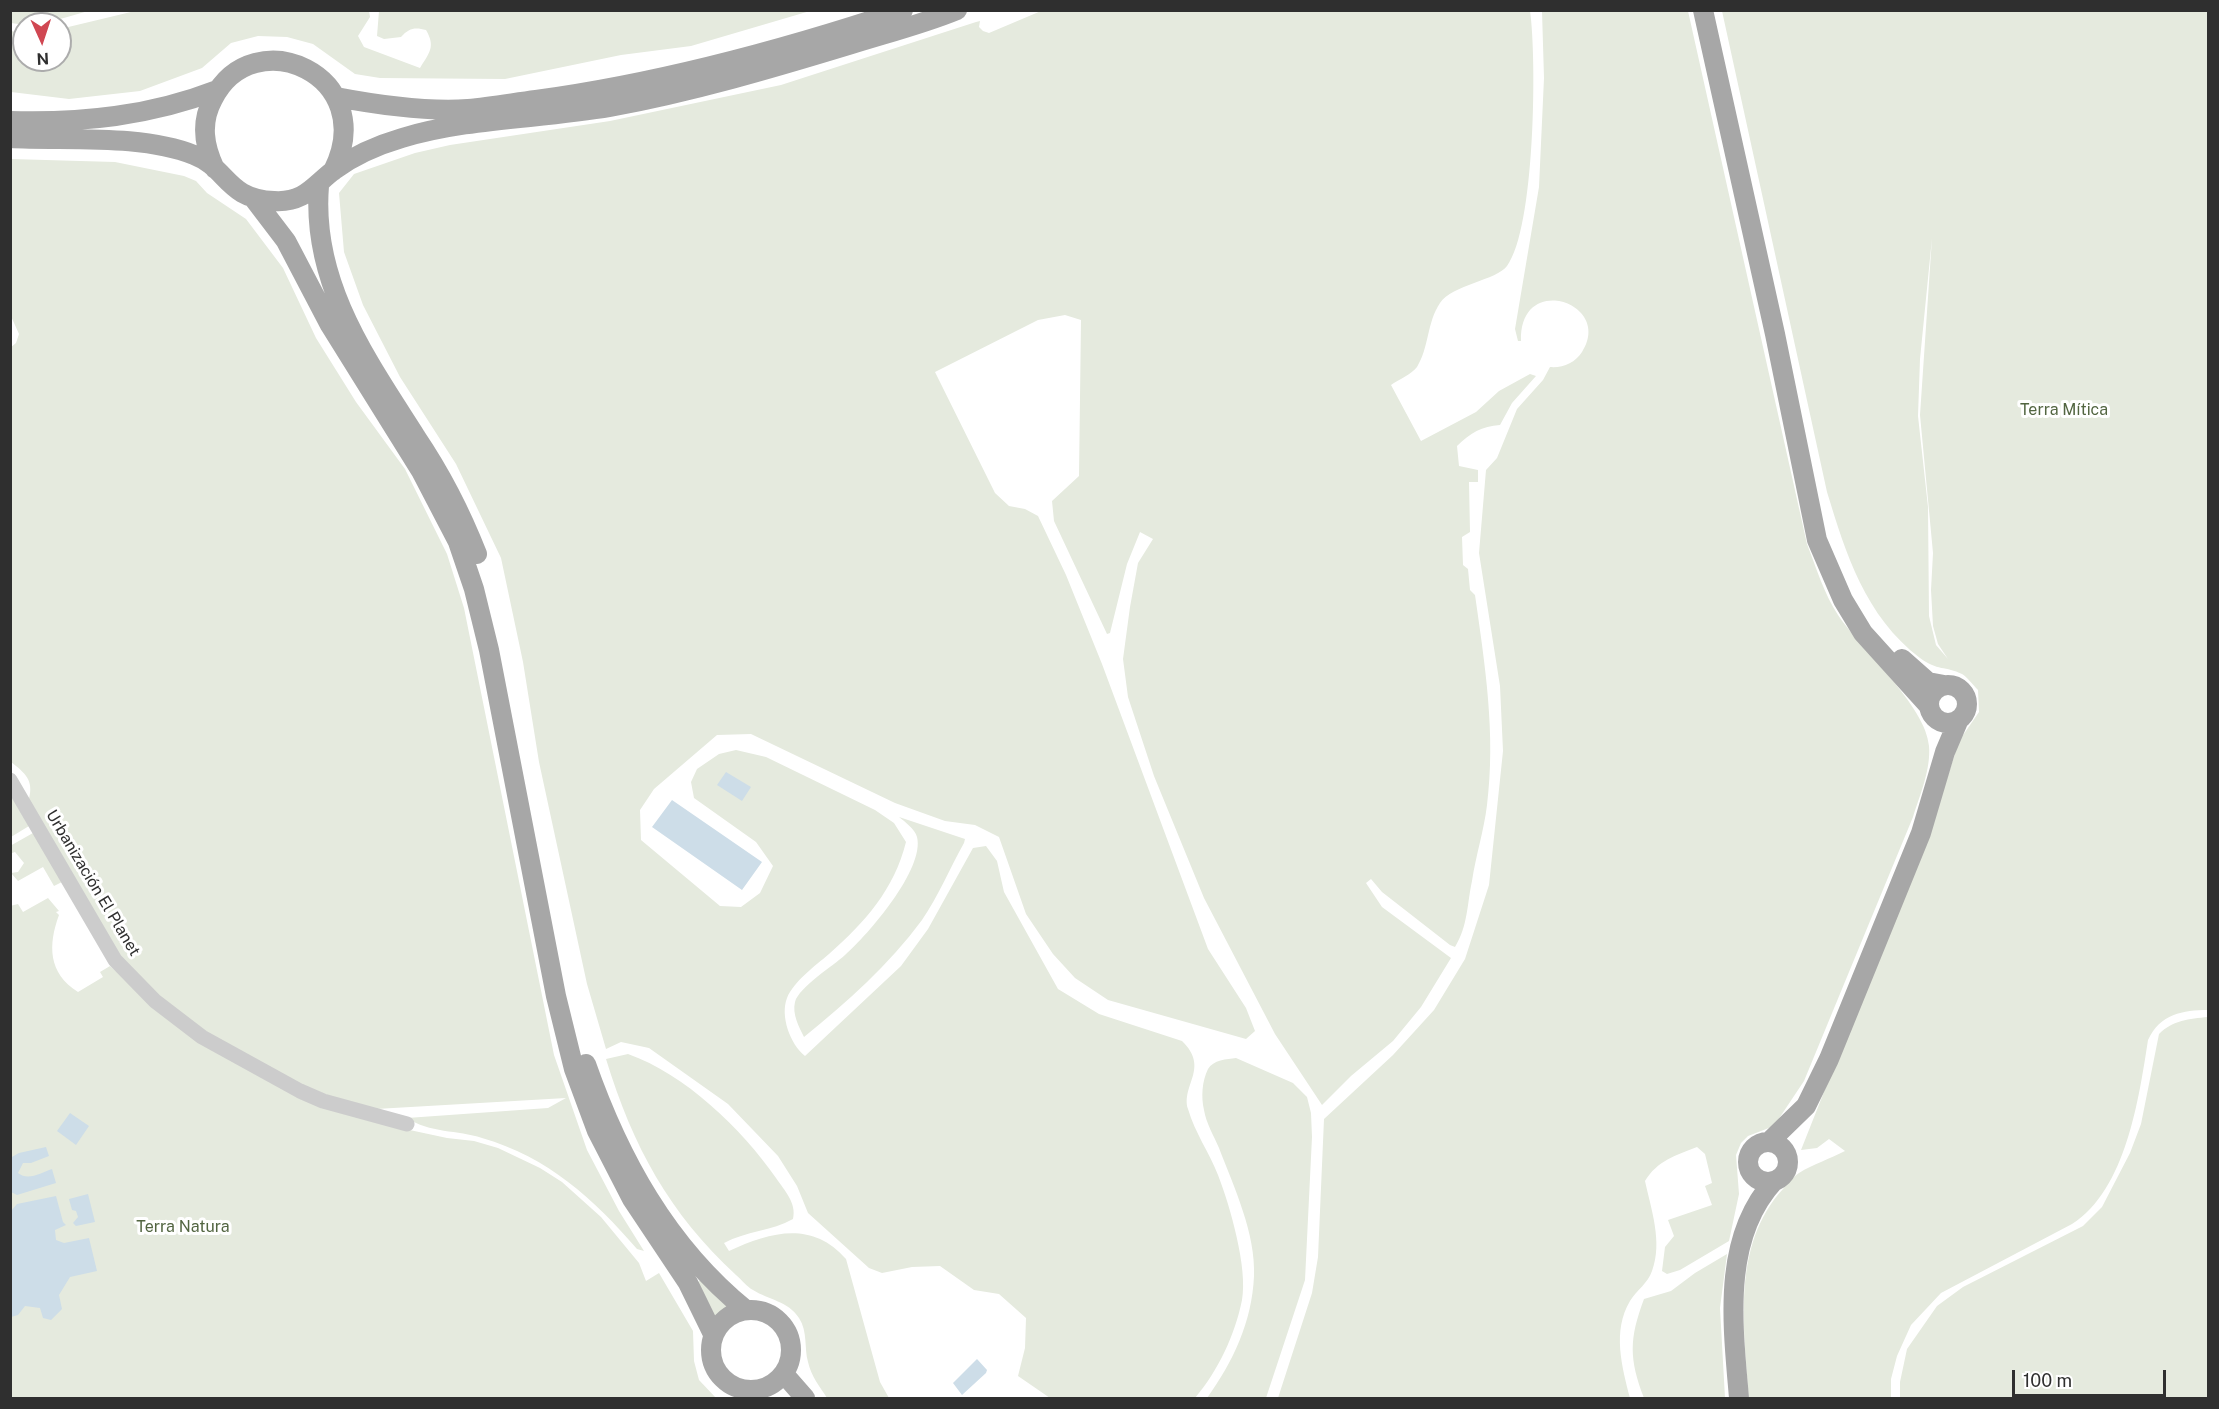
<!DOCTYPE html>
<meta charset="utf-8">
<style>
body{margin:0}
#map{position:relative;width:2219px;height:1409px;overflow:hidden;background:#fff;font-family:"Public Sans",sans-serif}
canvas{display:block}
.frame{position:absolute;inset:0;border:12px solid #2f2f2f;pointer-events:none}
.north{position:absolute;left:12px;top:12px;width:60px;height:60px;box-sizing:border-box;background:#fff;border:2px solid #acacac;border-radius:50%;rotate:177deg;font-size:16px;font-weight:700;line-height:24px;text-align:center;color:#2f2f2f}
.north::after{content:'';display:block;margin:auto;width:21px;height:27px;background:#d04752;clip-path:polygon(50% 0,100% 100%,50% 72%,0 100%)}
.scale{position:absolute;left:2012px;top:1370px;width:154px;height:27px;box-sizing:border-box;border:3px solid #2f2f2f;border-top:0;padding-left:8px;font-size:18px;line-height:21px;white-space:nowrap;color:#2f2f2f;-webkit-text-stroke:4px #fff;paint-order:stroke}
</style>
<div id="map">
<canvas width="2219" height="1409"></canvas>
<div class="frame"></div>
<div class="north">N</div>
<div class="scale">100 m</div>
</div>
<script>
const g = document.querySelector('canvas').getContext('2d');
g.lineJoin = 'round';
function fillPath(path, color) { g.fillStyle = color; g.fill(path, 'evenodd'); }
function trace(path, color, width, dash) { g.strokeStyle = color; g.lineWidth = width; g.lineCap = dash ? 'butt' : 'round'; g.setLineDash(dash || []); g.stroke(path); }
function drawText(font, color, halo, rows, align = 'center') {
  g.font = font + ' "Public Sans",sans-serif'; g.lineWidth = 6; g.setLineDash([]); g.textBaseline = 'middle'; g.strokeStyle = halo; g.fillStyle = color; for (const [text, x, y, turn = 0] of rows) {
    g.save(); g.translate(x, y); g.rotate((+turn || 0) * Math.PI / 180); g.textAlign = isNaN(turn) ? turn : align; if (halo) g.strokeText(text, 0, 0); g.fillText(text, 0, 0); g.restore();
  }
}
fillPath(new Path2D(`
 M10,11L11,10L88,11C63,18 36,28 11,23Z
 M135,11H369L370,17L358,36L364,47L420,68C429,53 436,47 426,30C415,27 409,28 401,37L384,39L377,36L379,11H810L691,46L621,55L505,79L380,78L355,74L313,44L287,37L258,36L231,43L202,68L140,91L69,99L11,92V31L24,33V60H60V29Z
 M1041,11H1530C1537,59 1535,229 1507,266C1497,280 1452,285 1440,303C1427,322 1429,348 1417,367C1412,374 1398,380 1391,385L1421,441L1476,412L1499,391L1530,374L1536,376L1512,403L1500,425C1482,426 1470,433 1457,446L1459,466L1478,470V482H1469L1470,532L1462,537L1463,565L1468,569L1470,590L1475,595C1485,665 1496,734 1487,805C1484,830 1476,855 1472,881C1467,904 1468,926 1455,947L1450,945L1382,892L1371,879L1366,883L1382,907L1451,958L1421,1007L1393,1041L1351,1076L1322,1105L1275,1034L1204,898L1154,776L1128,697L1123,659L1130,607L1138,563L1153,539L1140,532L1127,564L1110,633L1107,634L1054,521L1052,501L1079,476L1081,320L1065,315L1038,320L935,372L995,493L1009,506L1025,509L1038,516L1066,575L1102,664L1208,949L1246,1008L1255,1031L1246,1039L1108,1000L1075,978L1053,954L1026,914L999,837L975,825L945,821L895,803L751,734L717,735L654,789L640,810L641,840L720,906L741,907L760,893L773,866L756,842L694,798L691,782L697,769L719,754L736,750L766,757L875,810L894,823L906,842C894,890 865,922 829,954C815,966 794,981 787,998C780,1016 790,1044 805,1056L901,966L928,929L973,848L986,846L997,861L1004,892L1058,989L1099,1014L1182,1041C1210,1068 1181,1085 1188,1109C1195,1133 1209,1152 1218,1175C1230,1206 1248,1268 1242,1300C1235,1335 1218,1371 1195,1398H1050L1018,1376L1025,1348L1026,1318L999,1294L974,1290L940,1266L912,1267L882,1273L869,1268L808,1213L797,1186L778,1156L728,1104L649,1048L621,1042L606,1049L587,984L539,762L523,662L501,558L456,464L400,377L363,305L344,252L339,193L354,174L415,153L450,145L610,121L781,85L976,22L980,21L979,27L983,31L989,33Z
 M1542,11H1688L1807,544C1816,567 1824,594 1838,615C1862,651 1926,706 1929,746C1931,769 1920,795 1913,817L1804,1081L1774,1126L1748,1136L1741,1143L1736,1155L1739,1194L1729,1241L1680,1270L1667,1274L1662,1271L1665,1247L1674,1236L1668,1220L1712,1205L1705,1186L1712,1183L1705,1154L1697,1147C1676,1155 1657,1161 1645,1181C1651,1209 1663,1242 1652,1271C1648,1283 1637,1290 1630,1301C1612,1331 1622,1367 1630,1398H1278L1312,1293L1318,1257L1324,1119L1393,1055L1434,1010L1465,959L1489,885L1503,751L1500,686L1479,553L1486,470L1497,458L1517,409L1543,380L1550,367C1563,368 1575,363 1582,352C1614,303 1519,271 1521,341H1518L1515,329L1539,187L1544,78Z
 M1722,11H2208V1010C2183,1010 2160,1014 2148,1040C2139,1098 2126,1190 2072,1224L1941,1293L1911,1325L1897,1356L1891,1379V1398H1749C1744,1329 1731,1245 1783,1189C1788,1183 1793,1177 1799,1173C1813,1164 1830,1159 1845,1151L1829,1139L1817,1148L1801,1150L1942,794L1959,741L1979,712L1978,690C1973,685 1967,677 1962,674C1946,666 1937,671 1920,658C1865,616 1846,554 1827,492ZM1932,238L1920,415L1933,553L1931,590L1933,626L1938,644L1948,659L1936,645L1929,616L1928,507L1918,416L1920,359Z
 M11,159L115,162L184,176L196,181L207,193L246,219L283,268L316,338L356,402L405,469L447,554L464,608L554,1055L587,1150L619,1211L644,1251L637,1249C594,1199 548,1157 482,1138C458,1130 429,1133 407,1118L548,1108L566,1098L376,1109L315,1094L215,1039L177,1013L120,958L29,799C34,780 25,773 11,762L10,348L16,343L19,334L10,314Z
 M10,794L29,826L11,837H10Z
 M899,817L965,839L964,843C950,868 938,897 922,920C889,965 847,1002 804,1037C799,1027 792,1014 795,1002C799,987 833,966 845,955C868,935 925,869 917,837C915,829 905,822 899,817Z
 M33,833L62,882L54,886L43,867L18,881L11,873L18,872L24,863L15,852L12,853L10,846Z
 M48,898L59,911L56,912L59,915C48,945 48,973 78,992L103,977L100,972L110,966L191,1036L405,1129L447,1138L474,1141L498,1148L540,1168L562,1182L601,1217L639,1263L646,1281L659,1273L693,1331L694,1361L699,1380L716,1398H11L10,906L18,904L23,912Z
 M2208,1017V1398H1900V1382L1907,1349L1937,1306L1963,1287L2083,1226L2102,1207L2130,1153L2141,1124L2159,1034C2173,1020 2189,1019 2208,1017Z
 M628,1054C685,1074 742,1129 776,1178C784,1190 797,1203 793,1219C772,1231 746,1231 724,1243L729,1251C770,1232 812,1220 846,1259L880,1382L889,1398H827C820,1387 811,1376 808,1362C804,1348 808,1332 799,1318C788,1301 769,1300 753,1290C747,1287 742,1280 736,1275C669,1213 633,1147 606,1059Z
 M1236,1058L1293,1083L1307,1097L1311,1113L1312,1137L1305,1280L1266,1398H1207C1233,1362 1252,1322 1254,1276C1256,1234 1234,1187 1219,1148C1214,1136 1206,1123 1204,1110C1201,1097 1202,1081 1208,1069C1213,1060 1227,1059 1236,1058Z
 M1727,1254L1720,1308L1725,1398H1644C1629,1359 1629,1339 1644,1299L1671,1291L1695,1273Z
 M702,1279L731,1309L716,1322L695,1284Z`), '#e5eade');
fillPath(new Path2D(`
 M726,772L751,787L742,801L717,785Z
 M672,800L762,862L742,890L652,827Z
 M70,1113L89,1126L76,1145L57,1131Z
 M46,1147L49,1156L31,1163H23L18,1173C28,1181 41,1173 52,1169L56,1183L17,1195L11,1192L12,1157L19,1153Z
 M88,1194L95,1222L76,1226L73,1223L78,1217L76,1211L72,1210L69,1199Z
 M56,1196L63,1222L66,1225L55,1230L56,1240L64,1243L89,1238L97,1271L70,1277L59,1295L62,1309L51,1320L43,1318L40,1308L25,1306L18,1315L11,1317V1211L17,1204Z
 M977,1359L987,1370L986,1373L962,1395L953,1383Z`), '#cddde8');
trace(new Path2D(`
 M10,780L115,960L155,1001L202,1037L300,1091L323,1101L407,1124`), '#ccc', 15);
trace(new Path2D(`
 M1703,10L1775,334L1817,540L1843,600L1863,633L1929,706
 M336,97C378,105 425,112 468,109C490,107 513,103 536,100C661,83 783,50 903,10
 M10,121C82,123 150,116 217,90
 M10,138C67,141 142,134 194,155C228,168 226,199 274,201C305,203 314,185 334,170C355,155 378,145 402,138C468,118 541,119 610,107C692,92 773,68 852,44C887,33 923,24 957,10
 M215,169C204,146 200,123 213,99C253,19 381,75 333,171
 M319,186C311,283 367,360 416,437C441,474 461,513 477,554
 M254,199L286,241L330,325L421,471L458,542L474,589L489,650L556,996L574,1069L597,1131L632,1199L688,1283L713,1334
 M1902,659L1928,682L1944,685
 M1929 704a19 19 0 1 1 38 0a19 19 0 1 1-38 0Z
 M586,1064C619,1158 667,1246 746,1310
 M1748 1162a20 20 0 1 1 40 0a20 20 0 1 1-40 0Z
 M1769,1142L1806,1106L1829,1059L1921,833L1945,752L1959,719
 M711 1350a40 40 0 1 1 80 0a40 40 0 1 1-80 0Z
 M784,1374L805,1398
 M1739,1398C1733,1326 1721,1239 1774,1181`), '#a7a7a7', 20);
drawText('16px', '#526541', '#fff', [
 ["Terra Mítica",2064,410],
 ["Terra Natura",183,1227]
]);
drawText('16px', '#2f2f2f', '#fff', [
 ["Urbanización El Planet",93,883,59]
]);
</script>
